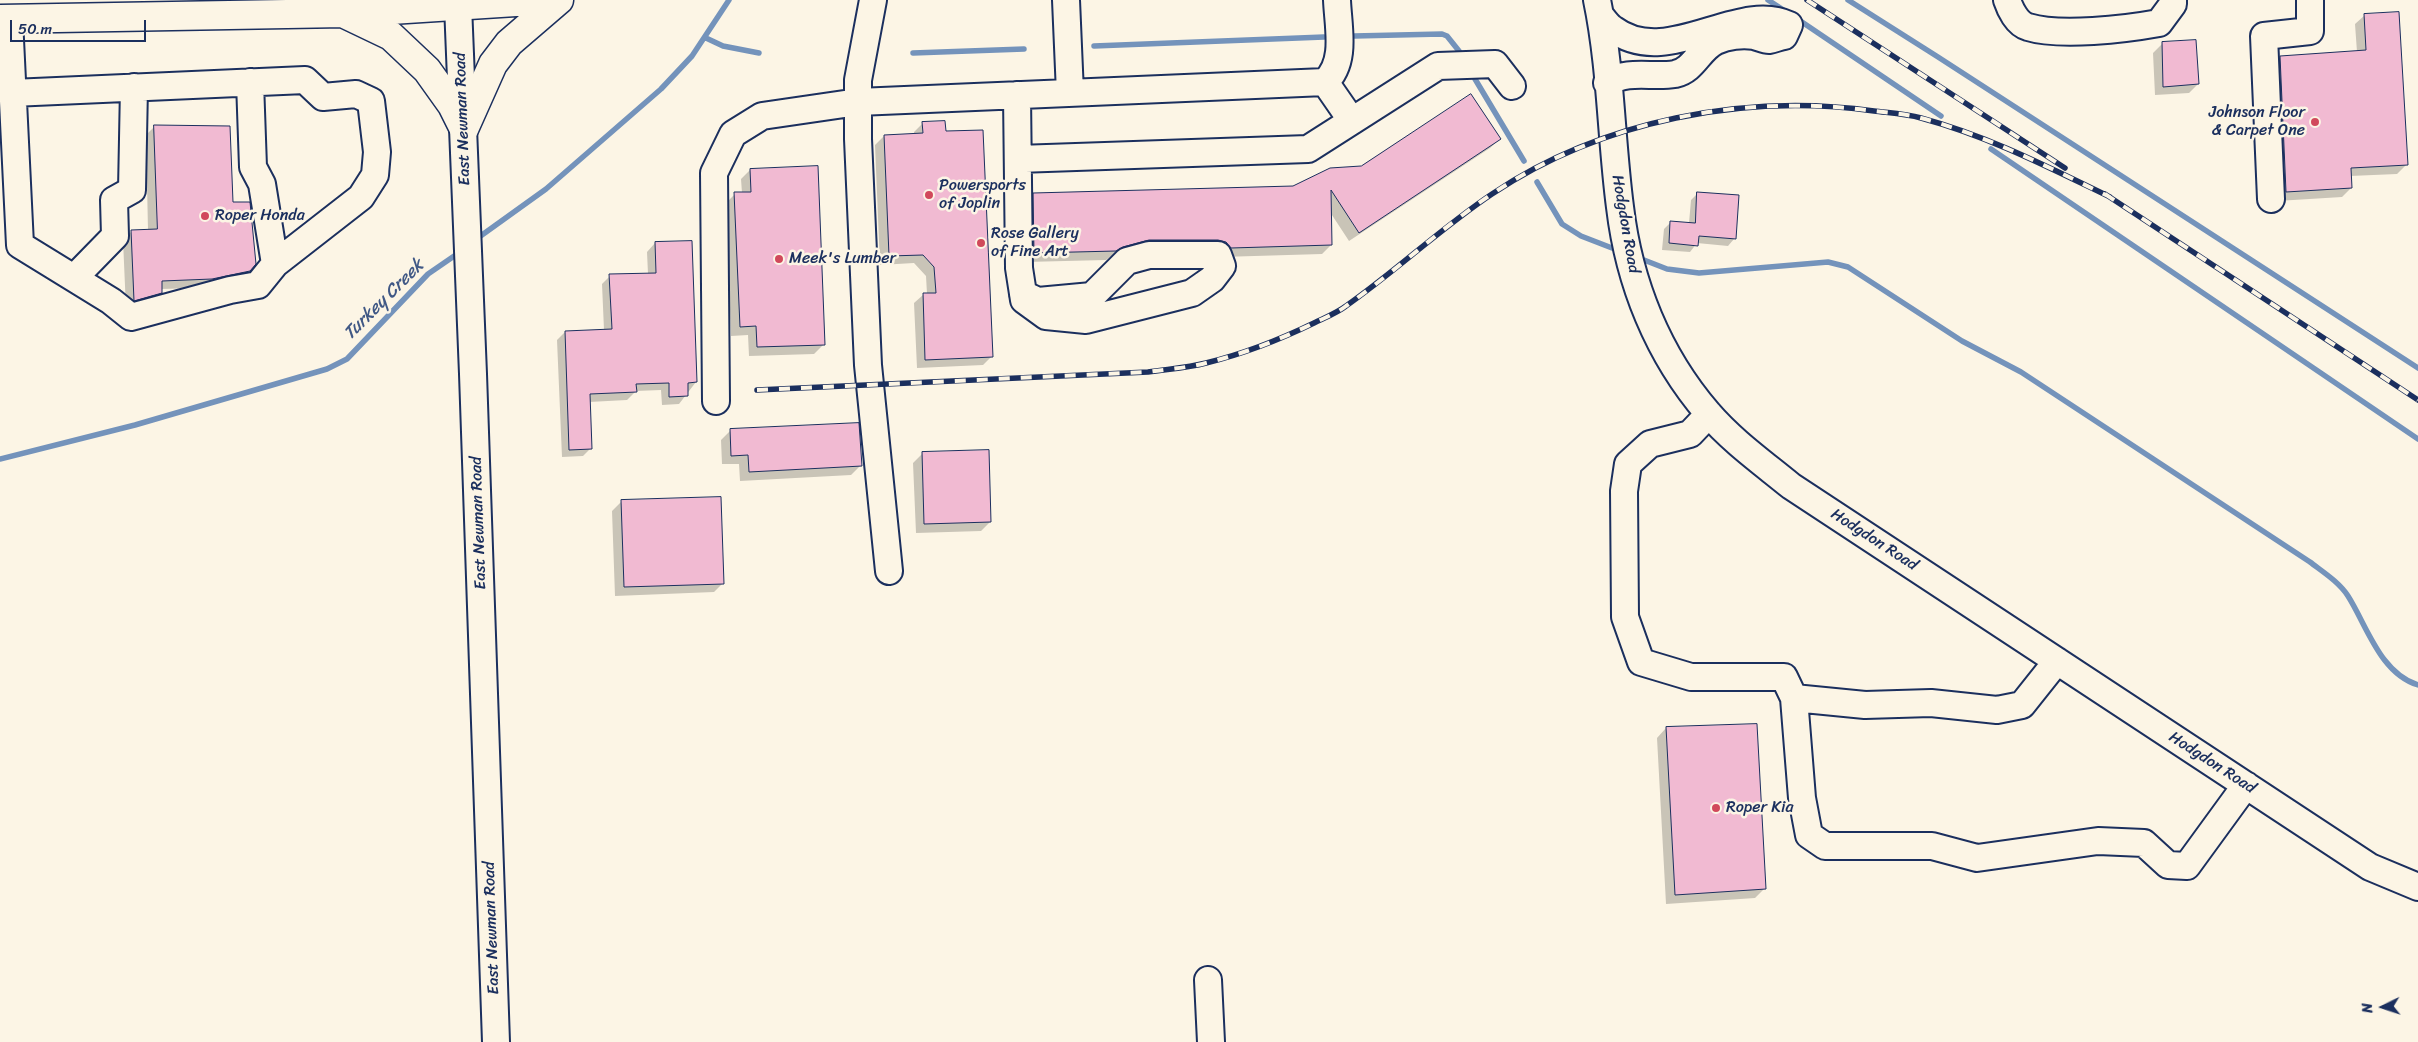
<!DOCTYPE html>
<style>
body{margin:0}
#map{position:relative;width:2418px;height:1042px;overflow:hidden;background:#fcf5e5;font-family:Sriracha,sans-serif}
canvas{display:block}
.north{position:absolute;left:2358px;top:982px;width:50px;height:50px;-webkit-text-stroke:4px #fcf5e5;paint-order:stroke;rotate:266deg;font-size:14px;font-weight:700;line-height:20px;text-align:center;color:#1b2f5e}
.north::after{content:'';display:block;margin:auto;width:18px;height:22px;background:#1b2f5e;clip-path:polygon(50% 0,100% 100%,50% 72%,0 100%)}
.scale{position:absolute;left:10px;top:20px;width:136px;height:22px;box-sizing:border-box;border:2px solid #1b2f5e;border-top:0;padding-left:6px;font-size:15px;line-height:18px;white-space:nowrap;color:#1b2f5e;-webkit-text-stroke:4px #fcf5e5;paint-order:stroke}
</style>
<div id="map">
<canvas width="2418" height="1042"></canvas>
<div class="north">N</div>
<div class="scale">50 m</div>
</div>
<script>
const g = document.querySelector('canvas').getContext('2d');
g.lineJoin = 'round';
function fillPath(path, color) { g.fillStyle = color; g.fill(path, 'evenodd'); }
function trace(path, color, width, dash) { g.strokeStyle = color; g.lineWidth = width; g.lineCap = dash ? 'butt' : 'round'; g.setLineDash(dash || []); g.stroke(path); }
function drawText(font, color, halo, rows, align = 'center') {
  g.font = font + ' Sriracha,sans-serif'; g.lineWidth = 5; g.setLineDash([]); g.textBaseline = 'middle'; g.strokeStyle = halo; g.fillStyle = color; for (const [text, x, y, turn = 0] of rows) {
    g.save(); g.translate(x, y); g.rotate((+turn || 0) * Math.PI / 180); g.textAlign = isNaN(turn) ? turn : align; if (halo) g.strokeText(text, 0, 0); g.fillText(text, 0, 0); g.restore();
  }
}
fillPath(new Path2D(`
 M2365,15L2407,164L2397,174L2350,176L2351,188L2342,197L2277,201L2271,66L2280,57L2357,52L2355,24Z
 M2163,43L2198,84L2189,93L2155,95L2153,53Z
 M923,123L944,133L992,356L983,365L917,368L914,303L923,295L927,294L926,276L914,263L880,265L875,145L884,136L914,135V132Z
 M155,126L232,203L249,270L239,280L202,288L160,289V293L151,302L126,309L123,240L132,231H148L146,135Z
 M1500,139L1490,148L1349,241L1330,212L1331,245L1322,254L1221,257L1139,249L1113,255L1106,260L1025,262L1024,203L1034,194L1294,187L1362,167Z
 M750,170L824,344L814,354L749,356L748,335L731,336L726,203L735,194L742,193L741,179Z
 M1698,193L1734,239L1728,246L1697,243L1690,252L1662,250L1664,229L1671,222L1689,223L1691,200Z
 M655,243L696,382L679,404L662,405L661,390L636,391L627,400L589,402L591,448L583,456L562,457L557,340L565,332L604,330L602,284L610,276L648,274L647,252Z
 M730,431L860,466L851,475L740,481L739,464H722L721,440Z
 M923,453L990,522L981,531L916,533L913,463Z
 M621,502L723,583L714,592L615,596L612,511Z
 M1666,728L1764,889L1755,898L1666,904L1657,738Z`), '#0003');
trace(new Path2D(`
 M1768,0L1788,13
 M1848,0L1938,57L2418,368
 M1796,18L1941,116
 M1354,36L1442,34L1447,36L1459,51
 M706,38L723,46L759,53
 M1094,46L1324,37
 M913,53L1024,49
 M1475,79L1524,161
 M1991,149L2418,439
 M1537,182L1562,224L1581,236L1612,248
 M475,240L546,189L661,89L692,56L729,0
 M1644,260L1667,269L1699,273L1828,262L1848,267L1962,341L2021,372L2310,562C2323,572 2339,582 2348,596C2367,626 2380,673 2418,685
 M0,459L135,425L327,369L347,359L428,274L460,252`), '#7493bb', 5.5);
const building = new Path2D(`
 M2399,12L2408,165L2351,168L2352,188L2286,192L2280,56L2366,50L2364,14Z
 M2196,40L2199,84L2163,87L2162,42Z
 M1471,94L1501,139L1359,233L1331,190L1332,245L1231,248L1226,242L1218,240H1149L1123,247L1116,251L1034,253L1033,193L1293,186L1330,168L1361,166Z
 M945,121L946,131L983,130L993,357L925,360L923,293H936L934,267L923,255L889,256L884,135L923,133L922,122Z
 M154,125L230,126L233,202H250L256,264L250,271L212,279L162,281V293L134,301L131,230L157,229Z
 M818,166L825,345L757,347L756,326L740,327L734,192H751L750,169Z
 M1697,192L1739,195L1736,239L1699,236L1698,246L1669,243L1670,221L1695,223Z
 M692,241L697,382L688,383V396L669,397V383L636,384L637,392L590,394L592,449L569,450L565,331L612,329L609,274L656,273L655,242Z
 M859,423L862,466L749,472L748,455L731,456L730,429Z
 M989,450L991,522L924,524L922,452Z
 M721,497L724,584L624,587L621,500Z
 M1757,724L1766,889L1675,895L1666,727Z`);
fillPath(building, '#f1bad2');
trace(building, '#1b2f5e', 1);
const minor = new Path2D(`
 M873,0L858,80V139L868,365L889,571
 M1066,0L1070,93
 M1597,0C1611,67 1611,139 1620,207C1629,283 1658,355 1708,413C1732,441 1763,463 1791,486L2370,867L2418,887
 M2007,0C2010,9 2017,24 2028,27C2060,37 2126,29 2159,23L2173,4V0
 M458,5L473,374L496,1042
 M1600,15C1604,20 1608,26 1613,29C1667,70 1738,0 1789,25L1784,36C1779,37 1774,39 1769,40C1764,40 1759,37 1754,36C1742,34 1727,36 1716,41C1699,49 1694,70 1675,74C1651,78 1629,69 1607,83
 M9,19C13,94 16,170 20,245L111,301L131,317L230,290L258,285L275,264L361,197L375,175L377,152L371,101L356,94L323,97L305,80L12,93
 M250,82L253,167L262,184L275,264
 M1325,82L1352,121
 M1017,95L1019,268L1024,300L1046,316L1086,320L1192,293L1212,279L1222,266L1218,255H1149L1127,261L1092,296L1038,301L1023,294
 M1018,159L1308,149L1438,66L1495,64L1512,86
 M2271,199L2264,36L2310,31V0
 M74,278L115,236L114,200L132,190L134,87
 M716,401L714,173L733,134L762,116L858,102L1325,82C1347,62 1338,27 1337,0
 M1709,414L1690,434L1650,444L1628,464L1624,491L1625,617L1641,662L1691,677H1784L1794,698L1802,798L1809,835L1825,846H1932L1977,858L2098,841L2144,843L2168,865L2187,866L2246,785
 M1794,698L1865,705L1931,703L1997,710L2022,705L2057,661
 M1208,980L1211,1042`);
const major = new Path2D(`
 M345,14L391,36L427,70L452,105L464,129
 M0,19L344,13L547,0
 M464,129L493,64L509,43L559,0`);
trace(minor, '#1b2f5e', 30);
trace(major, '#1b2f5e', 31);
trace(minor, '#fcf5e5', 26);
trace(major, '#fcf5e5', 28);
const rail = new Path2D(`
 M1807,0L2065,168
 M2105,194L2418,400
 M757,390L1148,372C1167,369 1187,368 1206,363C1243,354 1279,340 1314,323C1324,318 1337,313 1346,306C1396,271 1441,228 1492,194C1602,120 1745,93 1874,111C1890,113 1906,114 1921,118C1988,136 2048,167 2110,197`);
trace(rail, '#1b2f5e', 5.5);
trace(rail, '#fcf5e5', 4, [11]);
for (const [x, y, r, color] of [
 [2315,122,5,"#d1495b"],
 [929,195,5,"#d1495b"],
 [205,216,5,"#d1495b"],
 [981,243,5,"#d1495b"],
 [779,259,5,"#d1495b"],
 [1716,808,5,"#d1495b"]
]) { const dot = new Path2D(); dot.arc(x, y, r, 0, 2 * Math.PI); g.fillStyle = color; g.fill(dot); trace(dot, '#fcf5e5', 2); }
drawText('16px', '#1b2f5e', '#fcf5e5', [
 ["Johnson Floor",2305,113,"right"],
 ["& Carpet One",2305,131,"right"],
 ["Powersports",939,186],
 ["of Joplin",939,204],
 ["Roper Honda",215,216],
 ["Rose Gallery",991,234],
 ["of Fine Art",991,252],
 ["Meek's Lumber",789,259],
 ["Roper Kia",1726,808]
], 'left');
drawText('16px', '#1b2f5e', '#fcf5e5', [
 ["East Newman Road",463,119,-92],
 ["Hodgdon Road",1625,224,80],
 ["East Newman Road",479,523,-92],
 ["Hodgdon Road",1874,540,33],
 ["Hodgdon Road",2212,763,33],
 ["East Newman Road",492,928,-92]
]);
drawText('italic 18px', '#405885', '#fcf5e5', [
 ["Turkey Creek",384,300,-45]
]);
</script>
